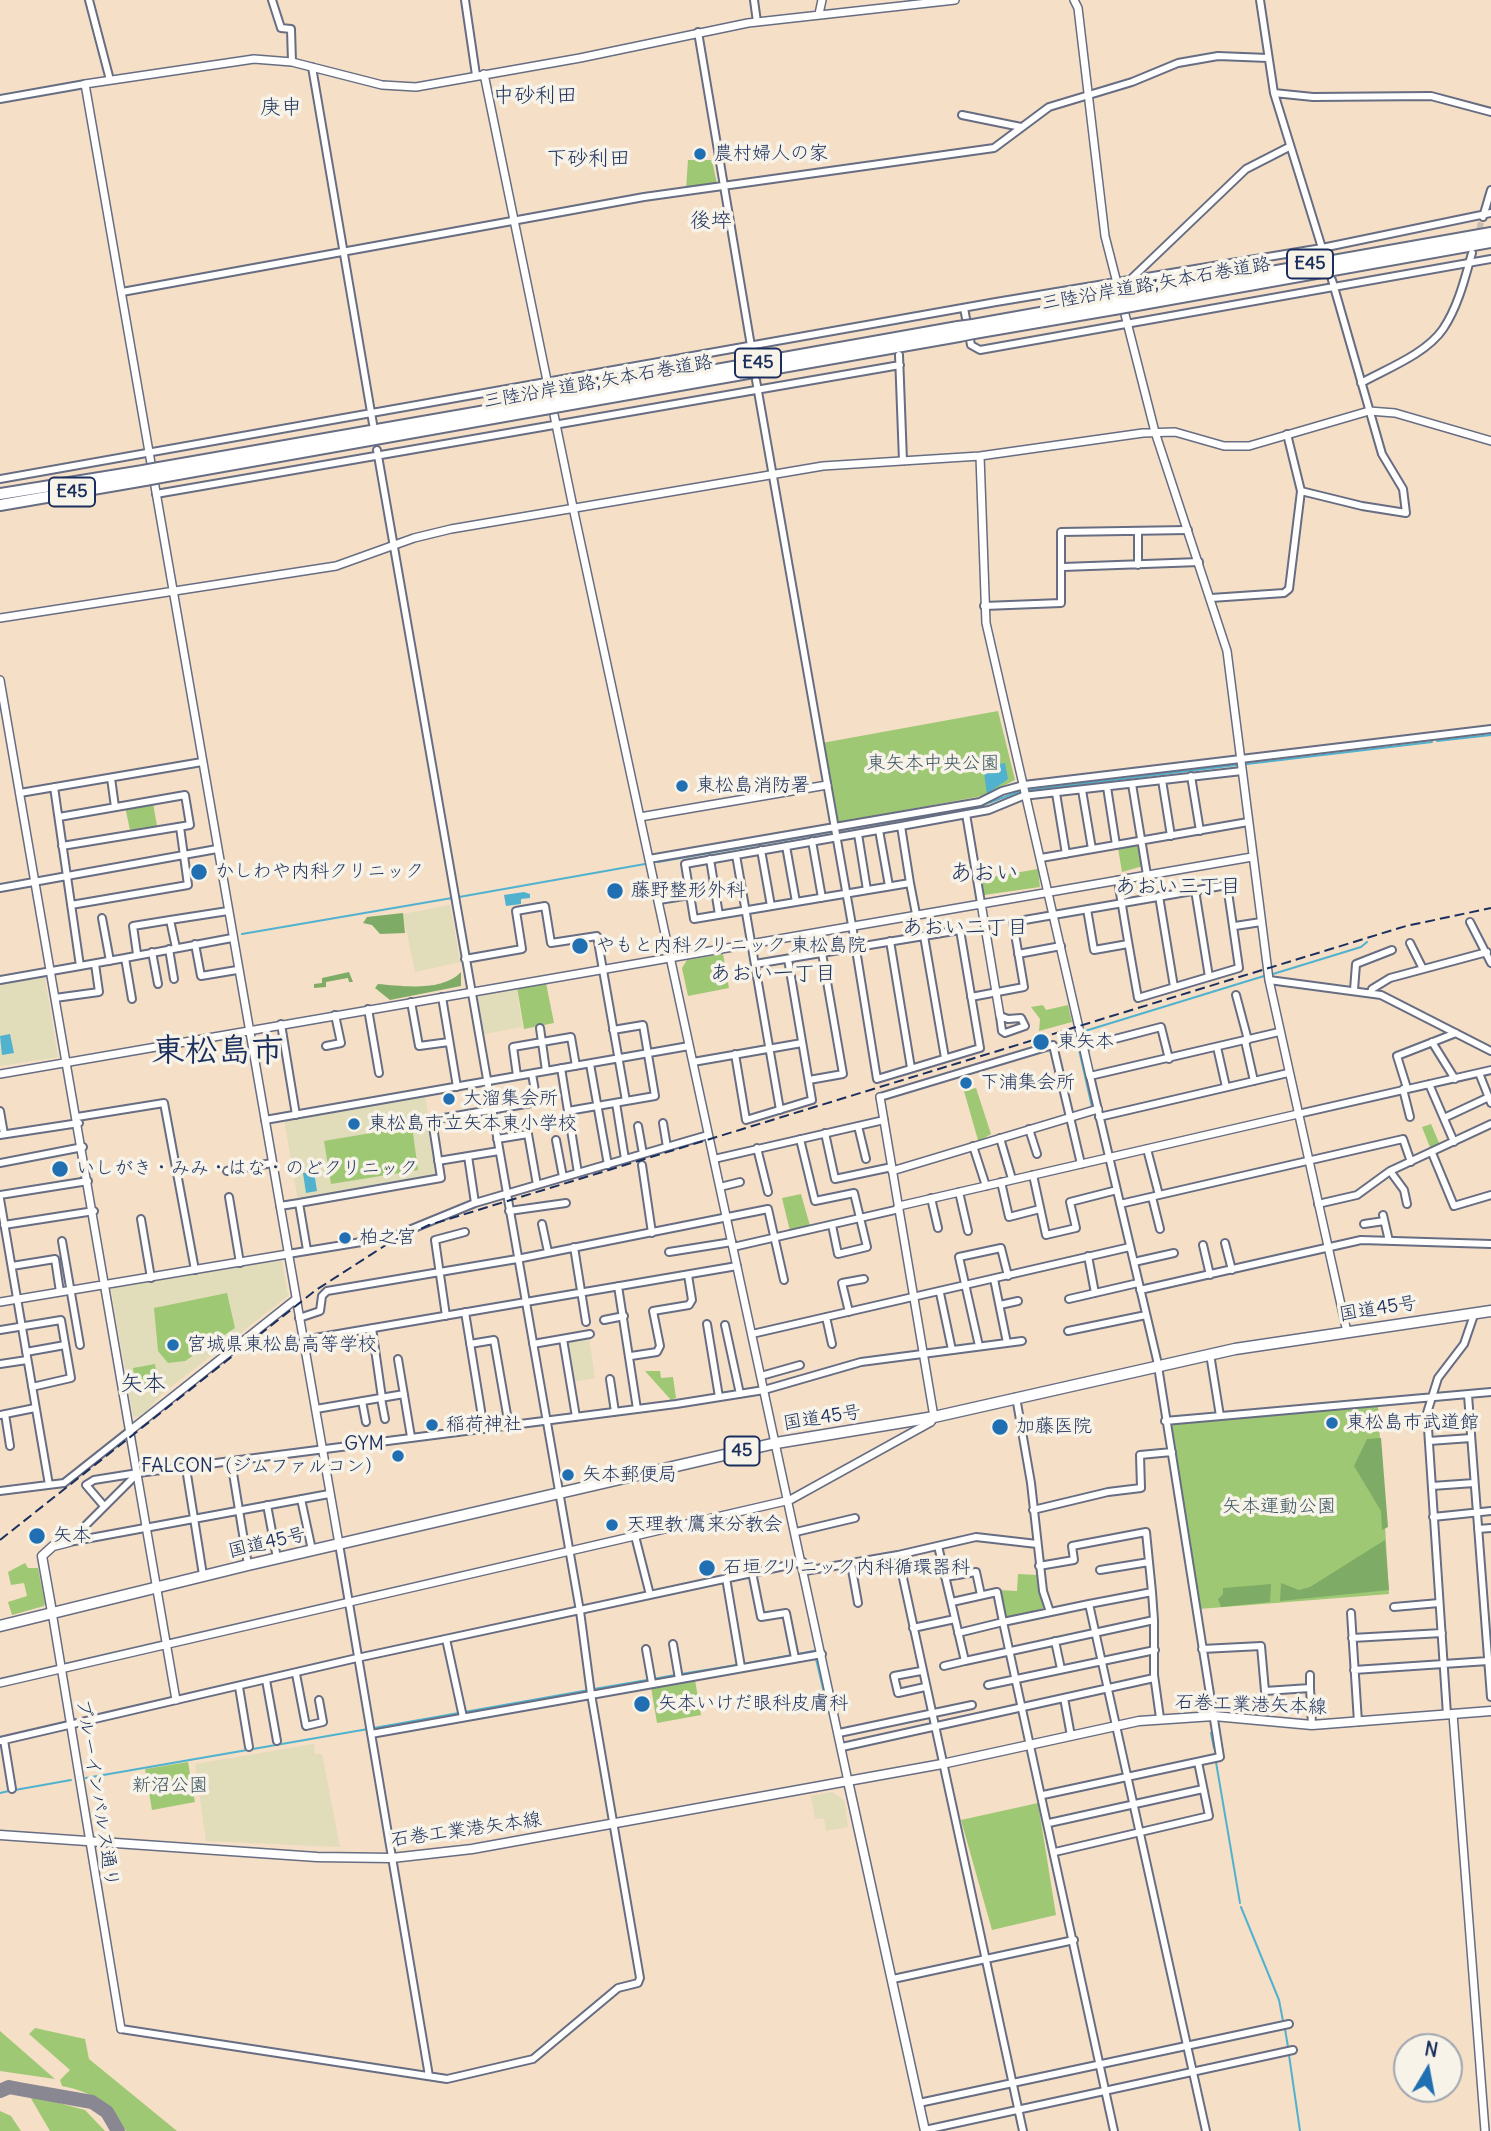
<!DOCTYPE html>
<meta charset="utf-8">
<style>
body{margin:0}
#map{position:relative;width:1491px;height:2131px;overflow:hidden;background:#f5dfc6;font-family:Delius,sans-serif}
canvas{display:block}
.north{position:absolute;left:1393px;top:2033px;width:70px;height:70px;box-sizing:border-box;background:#f7f3e8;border:2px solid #9fa5b1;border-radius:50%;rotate:10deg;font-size:19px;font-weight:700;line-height:28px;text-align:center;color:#1b2f5e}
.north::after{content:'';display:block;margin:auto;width:24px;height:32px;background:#1f6fb2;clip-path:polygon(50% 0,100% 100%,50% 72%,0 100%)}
</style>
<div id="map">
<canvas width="1491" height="2131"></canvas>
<div class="north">N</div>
</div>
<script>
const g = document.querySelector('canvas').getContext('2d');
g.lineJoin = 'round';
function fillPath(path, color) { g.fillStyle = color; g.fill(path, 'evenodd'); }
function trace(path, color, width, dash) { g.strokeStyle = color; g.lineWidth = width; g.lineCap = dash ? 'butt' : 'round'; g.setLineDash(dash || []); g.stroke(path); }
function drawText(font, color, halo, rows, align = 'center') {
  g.font = font + ' Delius,"Klee One",sans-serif'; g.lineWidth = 7; g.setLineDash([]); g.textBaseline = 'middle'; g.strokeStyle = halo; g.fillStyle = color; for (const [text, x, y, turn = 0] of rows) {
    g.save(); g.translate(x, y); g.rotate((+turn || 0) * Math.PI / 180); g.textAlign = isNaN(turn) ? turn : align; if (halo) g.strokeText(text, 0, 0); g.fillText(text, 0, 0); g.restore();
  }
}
fillPath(new Path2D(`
 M450,905L460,962L415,972L403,914Z
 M44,973L58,1057L0,1066V981Z
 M517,989L522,1027L484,1034L477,996Z
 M425,1096L439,1177L298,1201L284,1119Z
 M278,1257L282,1261L288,1296L162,1394L141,1417L133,1416L111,1290L115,1287Z
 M589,1338L595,1378L567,1383L561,1343Z
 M314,1744L315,1754H322L340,1847L206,1841L195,1764Z
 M832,1792L844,1800L848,1827L826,1831L824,1818L815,1819L811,1796Z`), '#e1dcba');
fillPath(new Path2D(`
 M688,160H712L717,184L686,189Z
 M998,711L1015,780L982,796L835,823L822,743Z
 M153,803L157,826L130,830L125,807Z
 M1137,845L1143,866L1122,872L1118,848Z
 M1038,869L1040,887L984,895L979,879Z
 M723,954L729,988L688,996L682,968L687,960Z
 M546,983L554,1023L524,1029L517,987Z
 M1043,1005L1046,1010L1068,1005L1072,1022L1039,1031L1040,1019L1031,1007Z
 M976,1088L991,1134L981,1140H978L964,1091Z
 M1431,1124L1440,1145L1431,1150L1422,1127Z
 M412,1126L418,1170L331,1184L324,1141Z
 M801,1194L810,1226L790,1231L782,1198Z
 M227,1293L235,1328L185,1361L168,1363L158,1351L154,1308Z
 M155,1364L158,1384L136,1387L133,1368Z
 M645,1371H660L661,1378L673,1377L676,1398L671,1400Z
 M1378,1405L1389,1594L1199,1609L1169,1423L1257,1413Z
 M25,1563L28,1568H38L45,1603L44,1606L12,1615L8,1602L27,1596L24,1583L11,1585L8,1572Z
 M1018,1574L1037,1575L1044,1608L1007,1619L999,1590L1017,1591Z
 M695,1680L701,1715L657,1723L651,1687Z
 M188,1762L195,1802L152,1810L145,1769Z
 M1038,1803L1056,1915L992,1930L961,1820Z
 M35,2028L85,2039L89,2059L177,2131H126C109,2103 93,2092 62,2086L60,2080L70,2070L29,2034Z
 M0,2031L55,2079L0,2071Z
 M29,2095L85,2110L105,2131H50Z
 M0,2111L11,2116L21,2131H0Z`), '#9ec874');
fillPath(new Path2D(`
 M403,913L405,933L380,934L372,925L363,923L367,917Z
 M349,972L353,982H349L348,978L326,982V987L314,988V984L322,983V978Z
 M461,972V986L390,1000L375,988L378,984C401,986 443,992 461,972Z
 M1381,1438L1388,1527L1382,1530L1381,1511L1354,1466L1367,1439Z
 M1385,1540L1389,1590L1280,1601L1281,1583L1299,1590L1310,1587Z
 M1271,1584L1270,1602L1221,1607L1218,1599L1223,1594V1588Z`), '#7eac66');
fillPath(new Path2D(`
 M1005,763L1008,779L987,794L983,766Z
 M524,892L530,894V898L521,899V904L506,906L504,895Z
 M10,1034L14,1053L2,1055L0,1036Z
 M314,1172L317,1191L306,1193L303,1173Z`), '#50b2cf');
trace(new Path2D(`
 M1437,741L1491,735
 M1247,764L1432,742
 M1030,790L1237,765
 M840,830L980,806L1021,791
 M658,862L830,832
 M459,897L645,864
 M242,934L452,898
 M1273,974L1361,947L1367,942
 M1085,1031L1264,976
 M1075,1032L1092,1107
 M798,1654L814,1651V1654
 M816,1659L825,1697
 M743,1664L792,1655
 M681,1674L737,1665
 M653,1679L675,1675
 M594,1689L647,1680
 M374,1728L589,1690
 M1211,1733L1214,1748
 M1216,1762L1240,1903
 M86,1778L368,1729
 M15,1790L71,1780
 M0,1793L9,1791
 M1241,1907L1279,2000L1283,2021
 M1285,2029L1288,2047
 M1289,2055L1300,2131`), '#50b2cf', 2);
trace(new Path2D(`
 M0,2091L9,2087L19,2089L92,2102L107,2112L118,2131`), '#888792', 14);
trace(new Path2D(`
 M1477,237L1482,219`), '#c9bcb1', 6, [6, 3]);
const minor = new Path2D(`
 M89,0L110,80
 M272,0L281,28L291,29L292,62
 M465,0L476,75
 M754,0L757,22
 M1260,0L1274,93L1322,248
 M698,32L751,346
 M312,67L373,424
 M1274,93L1313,97L1431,96L1491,112
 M0,99L85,84
 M962,115L1021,127
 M1483,217L1491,190
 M1130,280L1246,169L1289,147
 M122,292L644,197L994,148L1049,107L1132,82L1178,63L1218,56L1268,58
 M964,308L971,345L980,350L1491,259
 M899,355L903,461
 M1361,383C1386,369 1426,354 1443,329C1458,307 1465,278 1472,253
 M0,479L996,302L1322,248L1491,213
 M1301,491L1362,506L1406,513L1403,489L1382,454L1332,280
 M156,494L900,365
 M1138,533V565
 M1063,567L1199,562
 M1211,598L1284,593L1289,589L1301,491L1287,434
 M984,606L1061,603V532L1188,530
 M1191,776L1200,831
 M111,778L115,807
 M1162,780L1171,836
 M1132,784L1147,875
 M54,787L80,966L125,958
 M1107,787L1116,845
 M1082,790L1092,849
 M20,793L202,762
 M1056,793L1066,854
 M966,814L981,903
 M59,817L185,795L190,825L62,846
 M901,826L910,883L694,919L685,864Z
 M901,826L989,810L1023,796L1242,771
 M879,830L889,886
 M858,834L867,890
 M812,841L822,898
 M786,846L796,902
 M761,850L771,906
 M736,855L780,1110
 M1041,858L1248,822
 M649,859L980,802L1002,791L1024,785L1491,729
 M710,859L719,915
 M910,883L916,914
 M0,888L217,849
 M1195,890L1209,977
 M1159,896L1174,987
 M659,900L690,895
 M71,905L188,885L180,827
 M1087,909L1094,950L1128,944
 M102,918L110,961
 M170,920L228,911
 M1470,922L1491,963
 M1235,926L1261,922
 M924,936L945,1058
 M890,941L911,1068
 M1410,943L1423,969
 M195,944L201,976L237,970
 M169,949L174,979
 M152,952L158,984
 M137,954L133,926L170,920L176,948
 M1018,954L1061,946
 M465,959L522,949L516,911L545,906L551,943L597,936L626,1101
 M755,964C823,953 891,941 960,930L980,1048L877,1079C869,1027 860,976 852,925L756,380
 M0,980L80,966
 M1269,980L1381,995L1491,1051
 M1354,990L1356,964L1392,950
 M1371,993L1372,989L1390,978L1487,952
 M1236,995L1248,1040
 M442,997L457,1087
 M971,997L1024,987L1013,922L1227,885L1239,968L1138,998C1131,959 1124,919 1118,880
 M55,998L99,992L95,964
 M132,999L125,958L232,938
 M411,1002L419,1046L449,1042
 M368,1009L379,1073
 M1000,1016L1008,1019L1021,1018L1025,1026L1005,1033L1002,1031Z
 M281,1024L296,1115
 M540,1028L546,1071
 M1245,1041L1254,1081
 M1432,1042L1455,1079
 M326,1046L341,1043L335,1015
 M1084,1047L1161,1027L1169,1059
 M1217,1047L1226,1087
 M735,1054L746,1120L812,1100L788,959
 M693,1062L802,1043
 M590,1064L608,1165
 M561,1068L578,1173
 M1479,1073L1491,1103
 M517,1076L513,1047L571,1037L576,1066
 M809,1080L843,1074L822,953
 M1429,1084L1454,1142
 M1407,1088L1397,1056L1456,1033
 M1403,1089L1410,1117
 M880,1097L1053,1045L1081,1164
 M616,1103L625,1159
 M0,1111L4,1134
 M568,1111L655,1096L643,1025L613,1030
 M1298,1114L1491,1070
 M77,1117L164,1103L195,1270
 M1099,1117L1288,1073
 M1444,1118L1489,1097
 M265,1120L689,1046
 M663,1123L667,1147
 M638,1126L643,1154
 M858,1126L866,1159
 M1029,1129L1037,1154
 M825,1133L835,1179L892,1167
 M0,1135L79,1123
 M1000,1138L1012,1179
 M497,1139L528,1134L537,1185
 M800,1139L815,1201L854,1193L867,1247L838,1254L832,1225
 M556,1140L563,1177
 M973,1146L986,1186
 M757,1148L768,1192
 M1147,1149L1159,1195
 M1432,1153L1454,1206L1491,1195
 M468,1156L475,1203
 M714,1159L884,1120
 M438,1161L499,1151
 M0,1163L83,1147
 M642,1165L652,1233
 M227,1171L272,1163
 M1390,1171L1404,1190L1407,1204
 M1033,1175L1046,1235L1076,1228L1070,1202L1117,1190
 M1001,1182L1009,1217L1040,1209
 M720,1187L740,1182
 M959,1192L968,1231
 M0,1195L88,1181
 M229,1197L240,1263
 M1152,1197L1160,1229
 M931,1198L938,1228
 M0,1199L49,1485
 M299,1203L441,1178L432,1120L537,1102L532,1074
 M1120,1204L1403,1139L1411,1162
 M1318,1204L1357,1195L1390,1171L1491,1124
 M280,1206L299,1203L307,1250
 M509,1211L566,1203
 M1383,1215L1389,1241
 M141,1219L151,1278
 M542,1224L548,1252
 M1364,1224L1384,1221
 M4,1225L94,1211
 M62,1241L80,1345
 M1225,1243L1232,1270
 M1203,1245L1210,1275
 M574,1247L586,1322
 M733,1247L895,1210L899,1206
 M669,1252L732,1242
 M288,1254L392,1237L475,1203L708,1135
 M1088,1256L1095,1293
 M1134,1262L1174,1253
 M12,1266L55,1259L60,1292
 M994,1279L1007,1343
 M618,1286L637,1409
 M1140,1290L1361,1240L1491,1244
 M940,1293L952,1350
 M1069,1299L1138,1283
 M1000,1305L1018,1301
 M465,1312L484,1429
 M849,1312L842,1283L864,1279
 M446,1316L435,1240L465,1232
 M826,1317L832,1344
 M299,1318L320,1311L322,1296L327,1291L517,1259L768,1209L784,1280
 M604,1320L624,1316
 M707,1324L719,1397
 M725,1325L740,1394
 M372,1328L382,1398
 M0,1330L61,1320L71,1378L32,1387
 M1068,1331L1146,1315
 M752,1334L1130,1247
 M563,1339L576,1417
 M303,1340L737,1266
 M470,1344L494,1340L509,1426
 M533,1344L590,1334
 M979,1346L959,1257L1001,1248L1008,1276
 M26,1352L65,1345
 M1210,1354L1220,1416
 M631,1356L657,1352L660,1346L653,1311L689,1305L692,1300L688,1275
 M398,1359L411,1437
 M0,1364L27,1360
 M761,1376L800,1365
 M610,1379L615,1412
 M1468,1395L1491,1697
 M1016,1397L1031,1483L1043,1591L1050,1612
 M381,1398L385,1419
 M362,1401L366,1422
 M316,1409L404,1394
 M5,1414L10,1446
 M0,1415L35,1408
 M1165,1421L1491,1392
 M1429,1441L1471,1438
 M231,1461L248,1565
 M186,1468L203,1575
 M1432,1486L1474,1483
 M0,1491L64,1483L131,1430
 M301,1499L312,1550
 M267,1505L277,1558
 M104,1506L86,1485L94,1480L138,1473
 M1033,1510L1108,1492L1141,1488L1140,1455L1172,1452
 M1433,1517L1491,1511
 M1478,1529L1491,1528
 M796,1532L855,1518
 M635,1536L650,1595
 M69,1542L138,1473L676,1404L764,1390L861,1362L1022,1341
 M69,1542L329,1494
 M339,1544L429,2076
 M938,1546L965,1661L1154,1620V1675L1160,1718
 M898,1555L976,1537L1037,1544
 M851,1564L858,1603
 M1039,1566L1074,1560L1072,1546L1146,1532L1152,1592
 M1100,1570L1149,1562
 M805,1571L898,1555L1023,2131
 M752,1572L761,1617L786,1613L795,1658
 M945,1577L976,1572L981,1595
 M726,1578L741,1667
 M952,1602L997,1592L1003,1622L958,1633
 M1089,1604L1152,1592L1154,1620
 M1394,1607L1439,1603
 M1351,1613L1358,1722
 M913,1628L955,1619
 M1352,1638L1442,1633
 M446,1639L463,1717
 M1055,1641L1061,1669
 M673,1644L679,1679
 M646,1649L652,1683
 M1202,1649L1261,1646L1265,1691L1310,1688L1312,1725
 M944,1666L965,1661
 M1354,1670L1488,1661
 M921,1671L894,1676L898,1693L925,1687
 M296,1674L306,1726L323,1722L319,1700
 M1310,1675V1688
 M266,1680L277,1741
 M988,1685L1155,1650
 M239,1687L249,1747
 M1064,1698L1071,1736
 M1447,1715L1427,1413L1438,1378L1464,1344L1475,1312
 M839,1733L972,1705
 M371,1734L822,1654
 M4,1740L12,1789
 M0,1741L357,1658L803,1562
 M842,1747L1154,1678
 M1043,1795L1220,1757L1157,1360L1090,1076L1279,1032
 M1049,1823L1203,1789
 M1055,1852L1209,1816L1198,1762
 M893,1979L1074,1940
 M121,2029L447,2079L533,2059L618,1988L638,1983L640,1978L591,1694L580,1611L377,450
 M919,2103L1289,2024
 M925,2130L1293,2050
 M1114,2131L1003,1622L1089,1604L1206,2131`);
const tertiary = new Path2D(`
 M1074,0L1078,8L1105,236L1155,432L1227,651L1269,980L1347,1332
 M819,14L822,0
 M484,74L574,512L848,1781
 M751,346L753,355
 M980,456L986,623L1090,1076
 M0,618L336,566L414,538L451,529L823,466L980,456L1143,433L1175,432L1224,446H1249L1369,411L1395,413L1491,441
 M0,680L176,1700
 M640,817L827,785
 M981,903L1000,1016
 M0,1074L1252,857
 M892,1171L1098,1109
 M899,1206L1298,1114
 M0,1302L288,1254
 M131,1430L296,1299
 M339,1544L85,84L254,59L292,62L382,85L416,87L580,58L748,23L955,0
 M52,1612L121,2029
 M0,1683L790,1500L931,1422L934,1417L880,1097
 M1453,1714L1485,2131`);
const secondary = new Path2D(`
 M52,1612L42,1556L53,1546L69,1542
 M848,1781L925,2131
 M0,1835L317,1857L392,1858L472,1849L942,1764L1139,1721L1214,1716L1312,1725L1491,1711`);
const trunk = new Path2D(`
 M0,1626L248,1565L776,1443L934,1417L1235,1349L1491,1311`);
const motorway = new Path2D(`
 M1130,297L1491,233
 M1131,306L1491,242
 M973,325L1113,300
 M974,333L1114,309
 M559,398L958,327
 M560,406L959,336
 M159,468L543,401
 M161,477L544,409
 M0,494L143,471
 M0,505L145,480`);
trace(minor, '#676d82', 10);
trace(tertiary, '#676d82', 10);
trace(secondary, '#676d82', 11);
trace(trunk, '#676d82', 13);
trace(motorway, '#676d82', 14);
trace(minor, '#fff', 6);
trace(tertiary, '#fff', 7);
trace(secondary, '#fff', 8);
trace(trunk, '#fff', 10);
trace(motorway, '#fff', 10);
trace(new Path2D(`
 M0,1540L316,1290L389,1243L429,1225L1406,926L1491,908`), '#1b2f5e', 2, [10, 5]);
const motorwayBridge = new Path2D(`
 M1113,300L1130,297
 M1114,309L1131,306
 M958,327L973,325
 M959,336L974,333
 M543,401L559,398
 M544,409L560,406
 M143,471L159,468
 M145,480L161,477`);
trace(motorwayBridge, '#676d82', 14, []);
trace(motorwayBridge, '#fff', 10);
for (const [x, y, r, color] of [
 [700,154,7,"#1f6fb2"],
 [682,786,7,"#1f6fb2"],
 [199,872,9,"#1f6fb2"],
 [615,891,9,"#1f6fb2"],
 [580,946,9,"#1f6fb2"],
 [1041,1042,9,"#1f6fb2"],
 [966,1083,7,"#1f6fb2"],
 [449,1099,7,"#1f6fb2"],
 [354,1124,7,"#1f6fb2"],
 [60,1169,9,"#1f6fb2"],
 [345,1238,7,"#1f6fb2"],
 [173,1345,7,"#1f6fb2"],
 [1332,1423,7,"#1f6fb2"],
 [432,1425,7,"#1f6fb2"],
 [1000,1427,9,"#1f6fb2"],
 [398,1456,7,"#1f6fb2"],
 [568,1475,7,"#1f6fb2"],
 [612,1525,7,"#1f6fb2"],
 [37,1536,9,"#1f6fb2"],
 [707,1568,9,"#1f6fb2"],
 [642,1704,9,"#1f6fb2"]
]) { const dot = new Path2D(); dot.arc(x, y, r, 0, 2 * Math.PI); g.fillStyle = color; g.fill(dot); trace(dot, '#f7f3e8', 2.5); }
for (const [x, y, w] of [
 [1310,264,46],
 [758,363,46],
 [72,492,46],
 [742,1451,35]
]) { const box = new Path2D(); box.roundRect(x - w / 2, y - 14.5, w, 29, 5); g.fillStyle = '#f7f3e8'; g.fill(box); trace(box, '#1b2f5e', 2); }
drawText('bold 18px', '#1b2f5e', null, [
 ["E45",1310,264],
 ["E45",758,363],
 ["E45",72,492],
 ["45",742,1451]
]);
drawText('19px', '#1b2f5e', '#f7f3e8', [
 ["農村婦人の家",714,154],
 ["東松島消防署",696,786],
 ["かしわや内科クリニック",215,872],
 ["藤野整形外科",631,891],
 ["やもと内科クリニック 東松島院",596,946],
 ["東矢本",1057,1042],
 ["下浦集会所",980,1083],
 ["大溜集会所",463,1099],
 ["東松島市立矢本東小学校",368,1124],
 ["いしがき・みみ・はな・のどクリニック",76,1169],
 ["柏之宮",359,1238],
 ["宮城県東松島高等学校",187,1345],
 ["東松島市武道館",1346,1423],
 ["稲荷神社",446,1425],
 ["加藤医院",1016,1427],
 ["GYM",384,1445,"right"],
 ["FALCON（ジムファルコン）",384,1467,"right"],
 ["矢本郵便局",582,1475],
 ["天理教 鷹来分教会",626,1525],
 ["矢本",53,1536],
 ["石垣クリニック内科循環器科",723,1568],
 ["矢本いけだ眼科皮膚科",658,1704]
], 'left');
drawText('19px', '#1b2f5e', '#f7f3e8', [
 ["三陸沿岸道路;矢本石巻道路",1156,284,-10],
 ["三陸沿岸道路;矢本石巻道路",598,382,-10],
 ["国道45号",1378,1309,-9],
 ["国道45号",822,1418,-9],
 ["国道45号",267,1543,-13],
 ["石巻工業港矢本線",1251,1705,2],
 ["ブルーインパルス通り",97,1793,81],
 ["石巻工業港矢本線",466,1830,-8]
]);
drawText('19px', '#3c5564', '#f7f3e8', [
 ["東矢本中央公園",933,764],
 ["矢本運動公園",1279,1507],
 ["新沼公園",170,1786]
]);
drawText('21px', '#1b2f5e', '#f7f3e8', [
 ["中砂利田",535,96],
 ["庚申",281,108],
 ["下砂利田",588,159],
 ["後埣",711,221],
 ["あおい三丁目",1178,887],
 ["あおい二丁目",965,928],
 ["あおい一丁目",773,974]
]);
drawText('23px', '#1b2f5e', '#f7f3e8', [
 ["あおい",984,873],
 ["矢本",143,1384]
]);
drawText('bold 33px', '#1b2f5e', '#f7f3e8', [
 ["東松島市",218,1052]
]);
</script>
